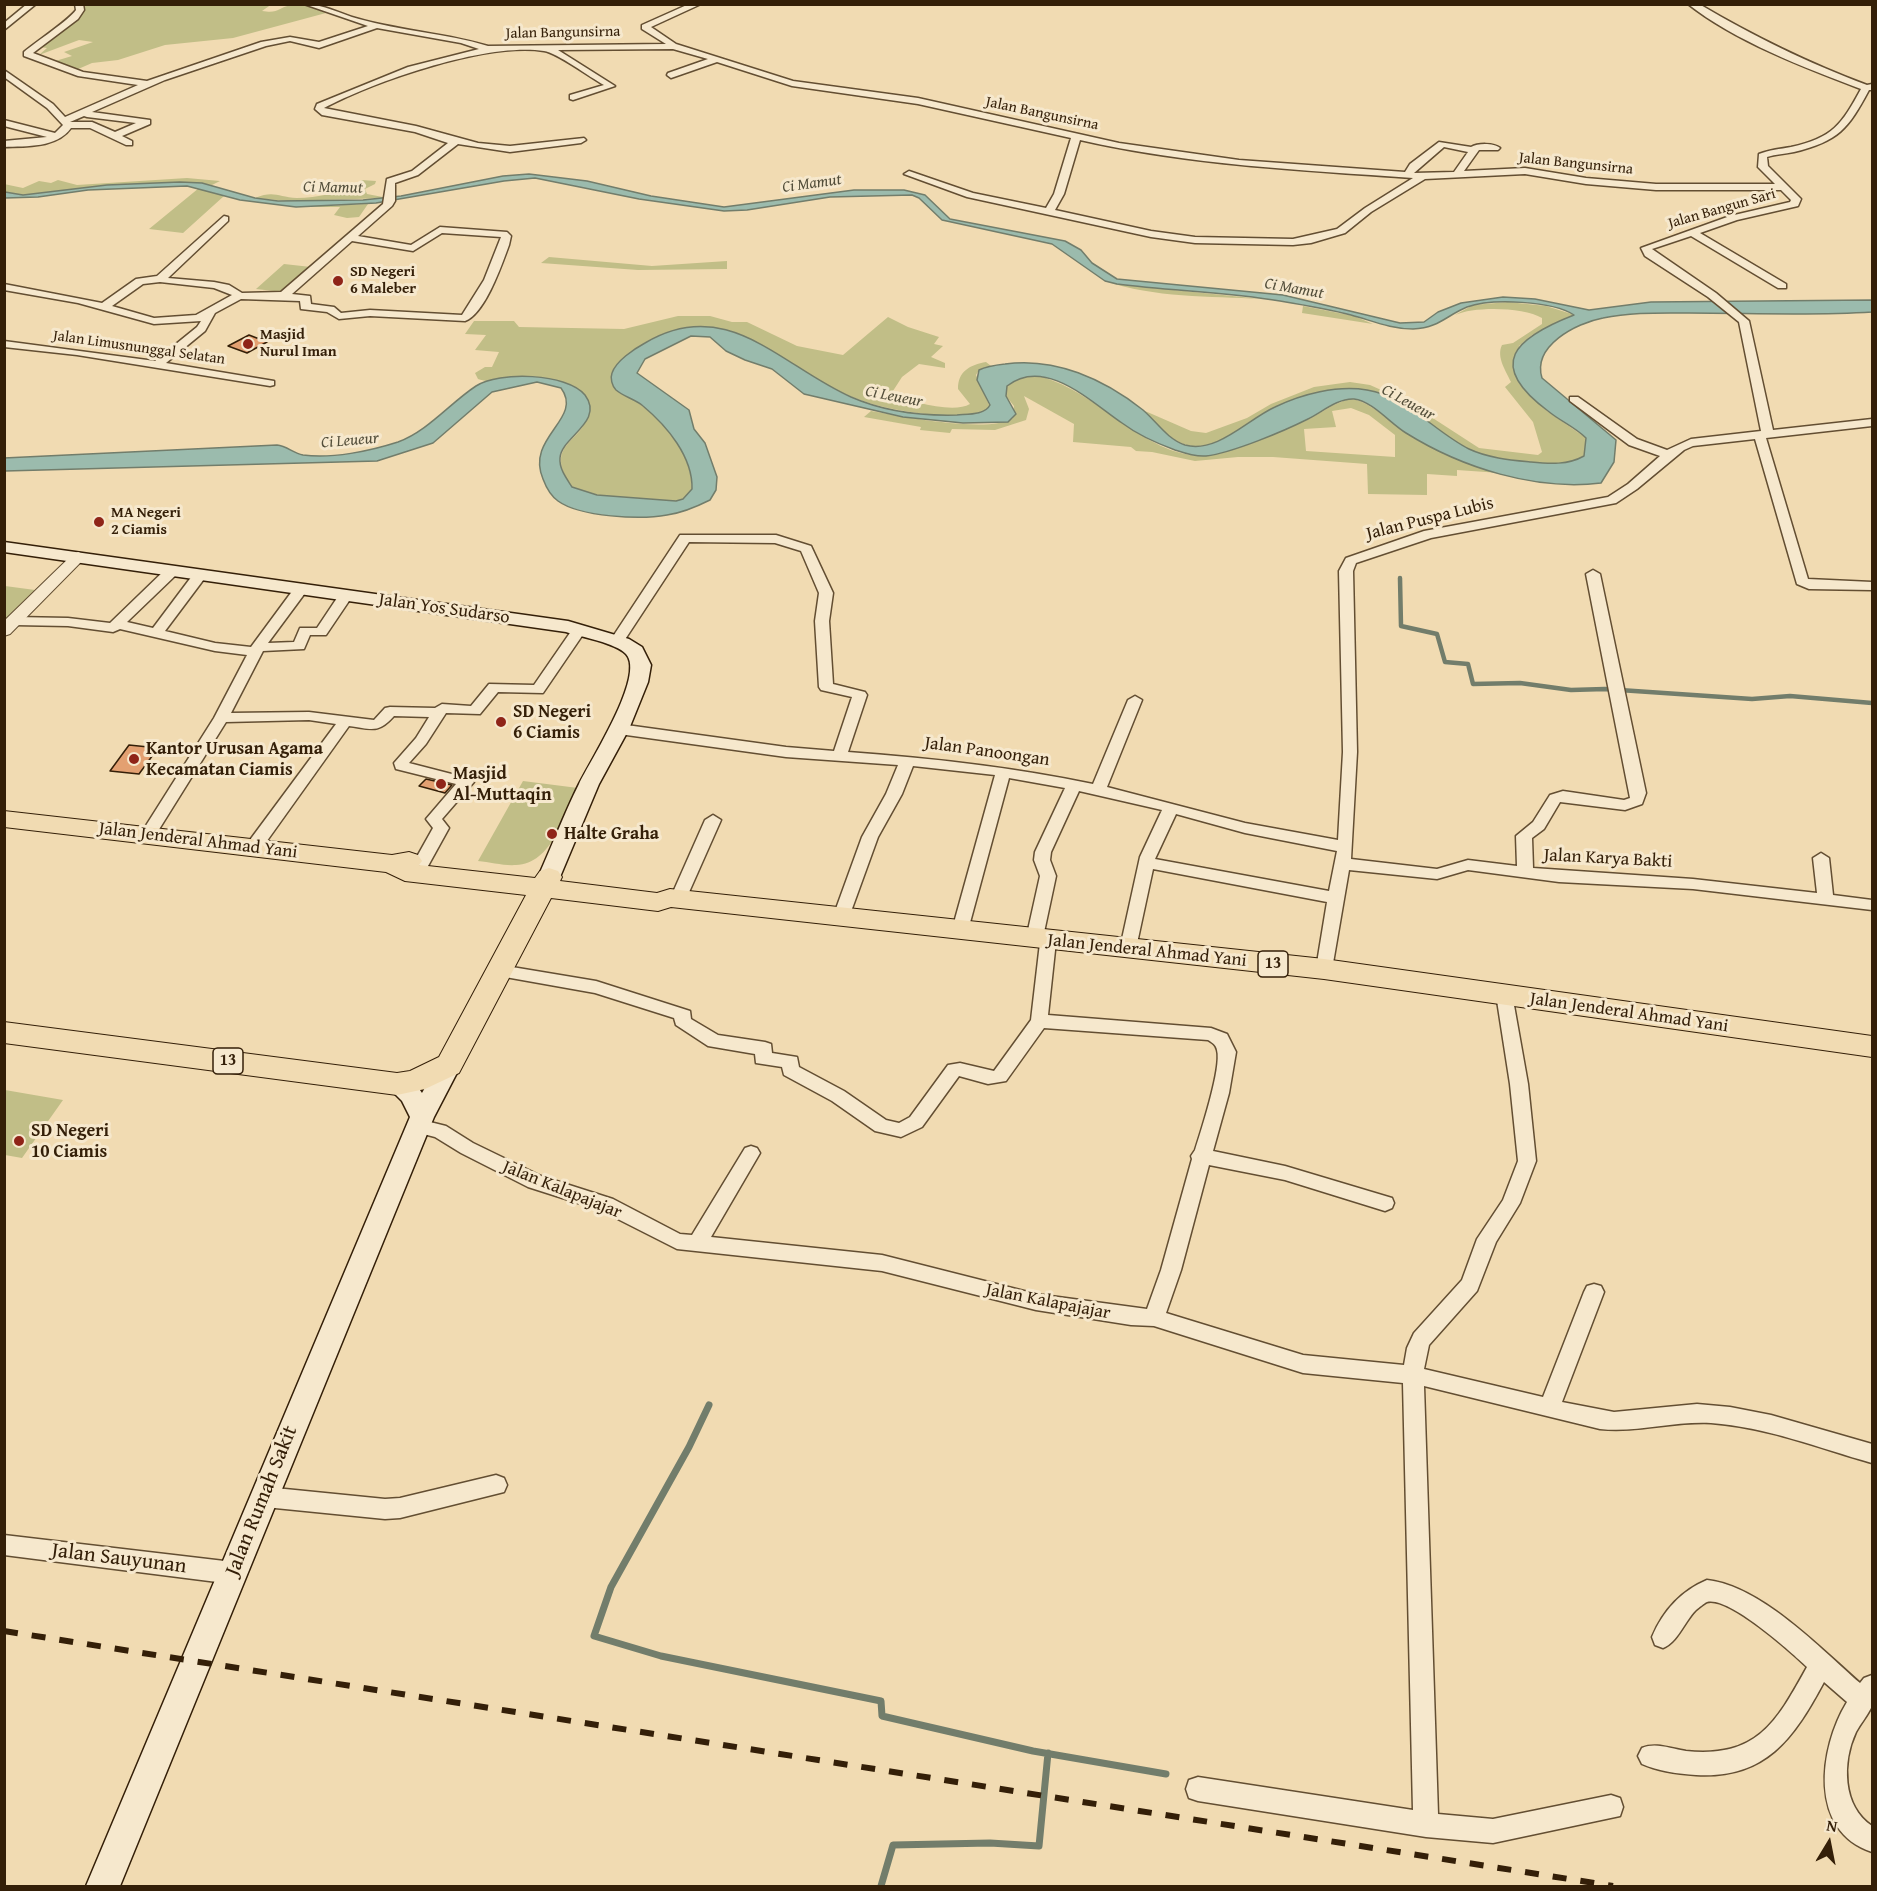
<!DOCTYPE html>
<style>
body{margin:0}
#map{position:relative;width:1877px;height:1891px;overflow:hidden;background:#f1dbb2;font-family:"Gentium Book Plus",serif}
canvas{display:block}
.frame{position:absolute;inset:0;border:6px solid #341f08;pointer-events:none}
.north{position:absolute;left:1799px;top:1813px;width:60px;height:60px;-webkit-text-stroke:4px #f6e8cd;paint-order:stroke;rotate:10deg;font-size:16px;font-weight:700;line-height:24px;text-align:center;color:#341f08}
.north::after{content:'';display:block;margin:auto;width:21px;height:27px;background:#341f08;clip-path:polygon(50% 0,100% 100%,50% 72%,0 100%)}
</style>
<div id="map">
<canvas width="1877" height="1891"></canvas>
<div class="frame"></div>
<div class="north">N</div>
</div>
<script>
const g = document.querySelector('canvas').getContext('2d');
g.lineJoin = 'round';
function fillPath(path, color) { g.fillStyle = color; g.fill(path, 'evenodd'); }
function trace(path, color, width, dash) { g.strokeStyle = color; g.lineWidth = width; g.lineCap = dash ? 'butt' : 'round'; g.setLineDash(dash || []); g.stroke(path); }
function drawText(font, color, halo, rows, align = 'center') {
  g.font = font + ' "Gentium Book Plus",serif'; g.lineWidth = 6; g.setLineDash([]); g.textBaseline = 'middle'; g.strokeStyle = halo; g.fillStyle = color; for (const [text, x, y, turn = 0] of rows) {
    g.save(); g.translate(x, y); g.rotate((+turn || 0) * Math.PI / 180); g.textAlign = isNaN(turn) ? turn : align; if (halo) g.strokeText(text, 0, 0); g.fillText(text, 0, 0); g.restore();
  }
}
fillPath(new Path2D(`
 M131,4H272L262,11C279,14 277,8 291,5C302,2 316,10 326,13L233,38L165,45L118,60L92,63L76,70L52,62L72,56L64,52L93,42L79,40L39,55L47,48L40,47L77,18L86,5Z
 M187,178L220,181L212,185L180,182L107,185L23,195L5,192L4,184L23,188L39,181L51,183L58,180L77,185Z
 M361,180L376,181L375,184L365,189L367,194L388,198L288,201L255,198C274,190 278,197 297,198C317,198 340,192 359,186Z
 M199,188L224,196L183,233L149,229Z
 M368,204L359,217L347,218L334,215L340,207H296Z
 M549,257L652,266L727,261V269L638,270L541,263Z
 M284,264L311,267L283,292L256,289Z
 M1105,281L1117,284L1261,299C1210,296 1154,298 1105,281Z
 M1508,302L1546,306L1575,315L1532,335L1519,346L1521,385L1547,411L1586,438L1584,456C1568,465 1550,464 1531,462C1511,460 1487,458 1469,449C1431,429 1402,393 1357,389C1337,387 1292,398 1273,408C1249,420 1217,453 1187,445C1170,441 1157,424 1145,411L1191,431L1206,433L1247,418L1271,404L1314,387L1350,382L1370,385L1408,402L1479,448L1538,455L1542,452L1533,422L1505,387L1511,382C1506,371 1496,357 1502,345L1513,343L1542,324V318C1524,307 1474,306 1455,315L1473,305Z
 M1303,306L1354,316L1373,324L1302,313Z
 M678,316H710L732,322H747L797,346L843,355L888,317L908,327L939,337L934,344L943,346L931,357L945,363V368L919,364L902,377L891,394C909,401 953,414 970,404L958,389C958,371 970,365 986,362L991,366L979,370L976,375L990,407C976,417 952,416 936,415C902,412 869,406 839,391C769,356 725,298 643,344L632,399C661,417 693,453 692,490L683,499L676,501L597,495L572,487C537,437 598,443 587,399C567,377 535,374 506,378C496,379 488,383 478,379L475,373L485,367H492L499,352L475,350L486,335L465,334L474,321H514L519,327L624,329Z
 M1034,375C1097,388 1142,457 1205,456C1226,455 1284,430 1305,421C1320,414 1333,403 1350,399C1371,400 1397,429 1417,440C1443,454 1472,465 1500,473L1457,470V476L1427,474V495L1368,494L1367,464L1273,457H1238L1195,461L1152,452L1136,451L1131,447L1073,442L1074,424L1024,396L1029,409L1026,420L995,430L952,429L950,433L920,430L921,427L864,417L871,411C900,416 990,434 1013,418L1014,406L1006,396L1007,386L1017,378ZM1351,408L1369,415L1395,435V457L1306,451L1304,429L1336,427L1332,411Z
 M5,586L35,590L5,621Z
 M523,781L578,788C564,815 552,864 516,865C504,866 490,862 478,861Z
 M5,1090L63,1100L22,1158L5,1155Z`), '#c1be87');
const water = new Path2D(`
 M529,174L587,181L651,196L724,207L854,190H904L925,195L950,219L1065,241L1081,250L1092,263L1117,279L1283,295L1400,323L1424,322L1438,312L1461,303L1503,297L1535,299L1589,310L1651,302L1872,300V312C1812,316 1750,313 1689,313C1660,313 1631,312 1603,318C1576,323 1532,346 1542,378L1616,440L1614,462L1601,483C1536,491 1462,468 1406,433C1391,424 1372,401 1354,399C1338,398 1322,412 1308,419C1284,431 1232,453 1206,456C1195,457 1184,453 1175,450C1156,443 1138,435 1122,423C1091,402 1045,356 1007,386L1006,396L1016,414L1008,422L963,423L903,417L804,394L772,369L745,360L726,351L710,337L691,336L645,359L637,373L689,410L694,429L705,443L717,477L716,490L710,500C696,507 682,513 667,515C641,520 580,517 558,501C551,496 546,487 543,479C525,437 584,419 561,388L537,382L492,392L433,443L377,461L5,471L4,458L277,445C287,446 293,453 303,455C332,459 370,451 398,442C428,431 450,403 476,386C499,371 567,373 585,395C605,422 561,437 560,458C559,469 567,479 572,487L597,495L676,501L683,499L692,489C693,457 667,426 643,406C635,399 624,397 616,390C612,386 610,378 612,373C616,361 634,349 645,343C727,294 781,366 851,397C883,411 922,416 957,415C968,414 985,415 990,405L977,380L979,370C987,366 996,365 1005,364C1055,357 1104,379 1143,410C1157,422 1167,439 1185,445C1217,454 1248,419 1275,407C1302,394 1337,385 1367,390C1406,396 1435,432 1469,449C1488,458 1511,460 1531,462C1550,464 1568,465 1584,456L1586,438C1575,427 1560,421 1548,411C1485,364 1515,338 1574,315C1553,301 1492,298 1467,307C1447,315 1439,328 1413,329C1391,329 1373,321 1351,315C1328,309 1304,305 1280,301C1226,292 1171,291 1117,284L1105,281L1052,244L942,220L919,198L912,195L830,197L747,210L724,211L639,199L535,178L504,181L376,203L296,207L240,200L187,186L88,190L38,197L5,198V192L23,195L107,185L180,182L202,183L255,198L278,201L363,200L401,196L503,176Z`);
fillPath(water, '#9bbbad');
trace(water, '#727d6b', 1.5);
trace(new Path2D(`
 M1400,578L1401,626L1437,634L1445,662L1468,664L1473,684L1520,683L1571,690L1605,689L1752,699L1790,696L1872,703`), '#727d6b', 4.5);
trace(new Path2D(`
 M709,1405L689,1447L611,1587L594,1636L661,1656L881,1701L882,1716L1033,1751L1166,1774
 M881,1886L893,1845L990,1843L1039,1846L1048,1753`), '#727d6b', 7);
const building = new Path2D(`
 M249,335L267,342L247,353L228,346Z
 M129,745L158,748L139,774L110,771Z
 M426,779L452,785L445,793L419,786Z`);
fillPath(building, '#e3a071');
trace(building, '#341f08', 1.5);
const minor = new Path2D(`
 M27,4H36L4,30V23Z
 M75,4H83L84,10L78,19L33,53L83,72L147,81L261,42L290,37L319,42L368,26L304,4C324,4 340,14 359,19C401,31 446,33 488,46L666,44L642,29V25L689,4H701L651,27L676,44L793,81L918,98L1119,143L1239,160L1405,172L1410,164L1439,142L1471,147C1478,143 1494,143 1500,148L1498,150H1479L1464,171L1525,168L1586,178L1656,184H1775L1758,167L1759,154C1769,150 1780,149 1791,147C1833,138 1842,124 1861,89C1805,68 1735,41 1688,4H1699C1755,37 1806,62 1867,85L1872,84V90H1869C1848,129 1839,141 1794,152C1785,154 1776,154 1767,157L1768,166L1801,199L1798,206L1737,220L1700,233L1786,284V288H1778L1691,236L1652,249L1716,293L1749,321L1773,430L1872,419V426L1766,438L1808,579L1872,582V590L1809,589L1797,584L1755,439L1693,446L1684,450L1637,489L1616,503L1431,538L1356,563L1353,571L1357,752L1351,859L1437,869L1468,860L1517,866L1516,836L1533,822L1550,795L1563,791L1624,800L1630,798L1586,574L1593,570L1600,574L1646,793L1642,804L1625,810L1560,802L1544,829L1532,838L1533,868L1693,879L1817,893L1813,858L1821,853L1829,858L1833,895L1872,900V910L1693,889L1559,882L1468,870L1437,879L1349,870L1332,969L1324,975L1316,969L1327,902L1153,869L1136,948L1128,954L1122,952L1120,948L1140,857L1162,810L1079,791L1051,852L1050,860L1056,876L1043,937H1054L1056,941L1048,1015L1211,1028L1227,1034L1236,1052L1229,1093L1213,1151L1285,1166L1392,1198L1394,1203L1392,1208L1385,1211L1285,1180L1209,1165L1181,1270L1166,1313L1303,1355L1404,1365L1407,1348L1414,1333L1462,1280L1477,1239L1503,1200L1518,1161L1510,1084L1496,994L1504,988L1512,994L1528,1084L1536,1161L1520,1203L1496,1242L1477,1291L1429,1345L1424,1369L1543,1397L1584,1292L1587,1286L1594,1284L1601,1286L1604,1292L1562,1402L1614,1412L1697,1404L1730,1407L1771,1415L1872,1444V1463C1819,1448 1766,1427 1711,1423C1673,1421 1637,1433 1600,1429L1424,1386L1438,1814L1493,1819L1611,1795L1620,1798L1623,1807L1620,1816L1493,1843L1426,1837L1198,1801L1189,1798L1186,1789L1189,1780L1198,1777L1413,1810L1403,1383L1303,1373L1154,1326L1131,1325L1036,1310L882,1271L677,1249L600,1210L528,1187L461,1153L435,1137L412,1131L409,1126L412,1121L418,1119L446,1126L473,1143L541,1176L613,1199L680,1234L692,1235L745,1148L751,1146L757,1148L760,1153L711,1237L882,1255L1036,1294L1147,1309L1161,1270L1192,1159L1191,1156L1195,1150C1201,1131 1222,1067 1217,1050C1216,1045 1213,1043 1208,1040L1044,1028L1006,1081L988,1084L959,1076L922,1127L901,1137L875,1131L832,1101L784,1075L782,1067L756,1063L755,1054L708,1046L676,1025L674,1018L595,993L494,975L492,971L500,965L596,981L690,1011L691,1019L718,1035L765,1042L771,1044L772,1053L797,1057L799,1067L844,1091L886,1120L899,1123L910,1117L948,1065L960,1063L994,1071L1031,1020L1040,943H1028L1026,939L1040,876L1034,860L1035,852L1065,788L1009,778L968,930L960,936L952,930L995,775L913,766L902,794L878,837L849,917L841,923L835,921L833,917L862,837L886,794L898,765L786,757L619,734L612,729L619,724L786,747L834,751L852,697L821,690L819,687L815,621L819,593L801,551L775,543L689,542L622,644H612L610,641L680,535H776L811,546L833,593L829,621L833,684L865,692L867,695L848,752C931,758 1012,767 1093,784L1128,700L1135,696L1142,700L1107,787L1245,823L1338,840L1343,752L1339,571L1346,558L1424,531L1608,497L1628,484L1660,456L1629,445L1570,401V397H1578L1637,439L1667,450L1691,439L1761,431L1739,322L1708,297L1645,256L1641,248L1730,216L1790,202L1791,200L1781,190H1656L1586,184L1525,174L1425,179L1371,212L1345,233L1311,243L1293,245L1195,243L1151,237L967,197L904,174L909,171L973,193L1046,208L1054,194L1071,138L918,104L792,86L717,62L671,78L667,75L668,73L708,59L673,49L558,50L615,86L573,100L570,99V95L604,85C591,78 556,52 544,51C487,42 375,81 324,108L416,126L478,143L510,146L584,138L586,140L581,143L510,152L458,144L418,175L395,183V201L392,206L358,236L411,245L440,227L507,232L511,236L509,245C502,264 485,314 465,321L370,316L339,319L327,312L301,309L300,301L241,299L215,313L205,331L166,363L274,381V385L270,386L77,355L4,347V341L155,361L197,327L201,321L154,324L78,303L4,290V284L102,303L136,279L157,276L224,216L228,217V221L168,278L214,282L229,285L242,293L281,292L383,204L387,179L412,171L448,143L415,132L322,115L315,109L317,104L408,67L479,49L461,43L377,28L319,48L290,41L266,46L165,80L92,112L150,120V124L122,136L132,141V145H126L90,128H71C57,148 27,146 4,147V141L47,137L4,126V120L55,133L63,125L47,108L4,77V70L53,104L65,117L138,85L78,76L24,56V52C37,41 68,21 76,10ZM84,116L87,117L136,123L115,132L92,122H70ZM1080,140C1189,165 1301,170 1413,178L1365,208L1337,229L1293,239L1195,237L1151,231L1055,210L1064,194ZM1444,147L1468,152L1454,172L1414,173ZM442,233L501,237L484,280L462,315L370,310L341,313L334,307L311,304L310,296L292,294L352,241L413,251ZM160,282L214,288L232,295L196,315L154,318L112,306L143,284ZM1176,814L1245,833L1337,851L1329,891L1155,859Z
 M172,567L177,568V574L127,622L153,628L195,572L200,571L207,575L165,631L215,643L251,647L296,586L301,585L308,589L268,643L294,642L300,628H317L341,592H351L353,595L326,635H310L304,649L263,651L231,713L309,712L374,720L385,708L390,707L435,708L442,704L471,706L489,684L534,685L574,627L579,626L586,630L543,693L498,692L480,714L446,713L426,744L409,763L471,779L474,782L442,819L449,828L428,866L422,867L414,862L433,828L426,819L456,784L396,769L394,763L416,738L429,717L394,716C378,734 372,729 349,726L259,852L253,853L245,848L247,844L336,724L309,720L226,722L153,839L148,840L140,835L214,718L247,655L215,651L120,629L113,632L68,626L15,625L8,621L15,617L68,618L110,623L167,568Z
 M713,815L721,820L686,899L678,905L672,903L670,899L705,820Z
 M496,1475L504,1478L507,1485L504,1492L400,1518L385,1519L265,1507L257,1504L254,1497L257,1490L265,1487L385,1499L400,1498Z
 M4,1535L233,1562L241,1566L244,1573L241,1580L233,1584L4,1555Z
 M1707,1580C1761,1586 1820,1648 1860,1683L1864,1678L1872,1675C1872,1684 1875,1699 1871,1708C1867,1716 1861,1723 1856,1732C1842,1762 1842,1806 1872,1826V1852C1808,1831 1819,1748 1847,1702L1824,1682C1794,1738 1766,1779 1696,1775C1678,1774 1658,1771 1642,1764L1638,1756L1642,1748C1656,1742 1671,1749 1686,1751C1757,1758 1776,1723 1807,1667C1791,1652 1729,1596 1707,1602C1704,1603 1699,1608 1696,1610C1684,1622 1678,1642 1663,1648L1655,1645L1652,1637C1663,1611 1681,1591 1707,1580Z`);
const tertiary = new Path2D(`
 M78,552L83,554L86,557L83,560L10,634L4,636V621L73,554Z`);
const secondary = new Path2D(`
 M4,542L568,621L629,639L642,647L651,665L648,682L629,729L599,784L560,877L557,882L549,884L541,882L538,877C552,846 564,814 579,784C590,761 646,675 626,654C616,643 581,637 566,632L4,552Z
 M449,1056L457,1059L461,1065L434,1117L120,1886H86L410,1117L402,1101L385,1084L388,1077C402,1073 415,1081 422,1093L441,1059Z`);
const trunk = new Path2D(`
 M4,811L392,855L409,852L418,855L422,861L419,865L535,878L540,871L549,868L558,871L562,877L560,881L657,893L670,889L1324,959L1872,1036V1057L1324,979L671,907L658,911L551,898L459,1073L425,1089L397,1095L4,1043V1022L397,1073L410,1071L439,1057L526,895L405,881L386,872L4,827Z`);
trace(minor, '#634e32', 3);
trace(tertiary, '#634e32', 2);
trace(secondary, '#341f08', 3);
trace(trunk, '#341f08', 2);
fillPath(minor, '#f6e8cd');
fillPath(tertiary, '#f6e8cd');
fillPath(secondary, '#f6e8cd');
fillPath(trunk, '#f1dbb2');
trace(new Path2D(`
 M4,1631L1613,1886`), '#341f08', 6, [14, 14]);
for (const [x, y, r, color] of [
 [338,281,6,"#8f2418"],
 [248,344,6,"#8f2418"],
 [99,522,6,"#8f2418"],
 [501,722,6,"#8f2418"],
 [134,759,6,"#8f2418"],
 [441,784,6,"#8f2418"],
 [552,834,6,"#8f2418"],
 [19,1141,6,"#8f2418"]
]) { const dot = new Path2D(); dot.arc(x, y, r, 0, 2 * Math.PI); g.fillStyle = color; g.fill(dot); trace(dot, '#f6e8cd', 2); }
drawText('15px', '#341f08', '#f6e8cd', [
 ["Jalan Bangunsirna",563,33,-1],
 ["Jalan Bangunsirna",1042,114,12],
 ["Jalan Bangunsirna",1576,164,6],
 ["Jalan Bangun Sari",1722,209,-16],
 ["Jalan Limusnunggal Selatan",139,348,8]
]);
drawText('bold 15px', '#341f08', '#f6e8cd', [
 ["SD Negeri",350,272],
 ["6 Maleber",350,289],
 ["Masjid",260,335],
 ["Nurul Iman",260,352],
 ["MA Negeri",111,513],
 ["2 Ciamis",111,530]
], 'left');
drawText('italic 16px', '#534e3a', '#f6e8cd', [
 ["Ci Mamut",812,184,-8],
 ["Ci Mamut",333,188,1],
 ["Ci Mamut",1294,289,10],
 ["Ci Leueur",894,397,11],
 ["Ci Leueur",1408,403,29],
 ["Ci Leueur",350,441,-5]
]);
for (const [x, y, w] of [
 [1273,964,30],
 [228,1061,30]
]) { const box = new Path2D(); box.roundRect(x - w / 2, y - 13, w, 26, 4.5); g.fillStyle = '#f6e8cd'; g.fill(box); trace(box, '#341f08', 1.5); }
drawText('bold 16px', '#341f08', null, [
 ["13",1273,964],
 ["13",228,1061]
]);
drawText('18px', '#341f08', '#f6e8cd', [
 ["Jalan Puspa Lubis",1430,519,-14],
 ["Jalan Yos Sudarso",444,609,8],
 ["Jalan Panoongan",987,752,8],
 ["Jalan Jenderal Ahmad Yani",198,841,7],
 ["Jalan Karya Bakti",1608,859,3],
 ["Jalan Jenderal Ahmad Yani",1147,951,6],
 ["Jalan Jenderal Ahmad Yani",1629,1013,8],
 ["Jalan Kalapajajar",562,1190,22],
 ["Jalan Kalapajajar",1048,1302,11]
]);
drawText('bold 18px', '#341f08', '#f6e8cd', [
 ["SD Negeri",513,712],
 ["6 Ciamis",513,733],
 ["Kantor Urusan Agama",146,749],
 ["Kecamatan Ciamis",146,770],
 ["Masjid",453,774],
 ["Al-Muttaqin",453,795],
 ["Halte Graha",564,834],
 ["SD Negeri",31,1131],
 ["10 Ciamis",31,1152]
], 'left');
drawText('21px', '#341f08', '#f6e8cd', [
 ["Jalan Rumah Sakit",262,1501,-68],
 ["Jalan Sauyunan",119,1559,7]
]);
</script>
